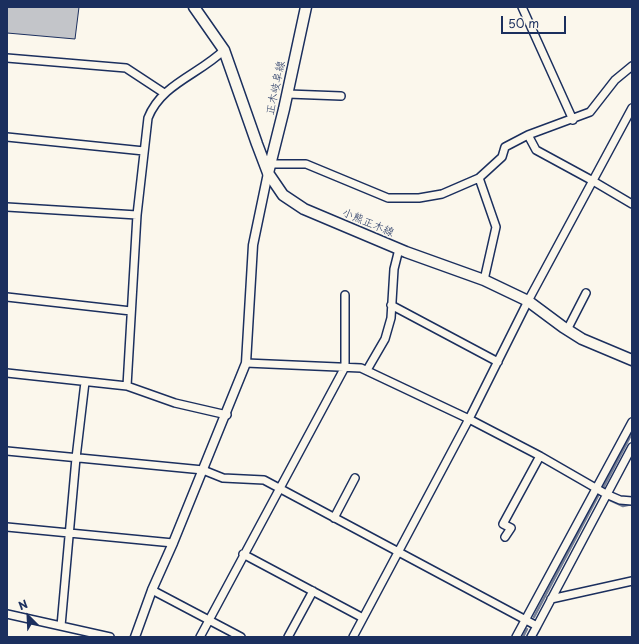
<!DOCTYPE html>
<meta charset="utf-8">
<style>
body{margin:0}
#map{position:relative;width:639px;height:644px;overflow:hidden;background:#fbf7ec;font-family:"Playpen Sans",sans-serif}
canvas{display:block}
.frame{position:absolute;inset:0;border:8px solid #1b2f5e;pointer-events:none}
.north{position:absolute;left:8px;top:596px;width:40px;height:40px;-webkit-text-stroke:3px #fbf7ec;paint-order:stroke;rotate:336deg;font-size:11px;font-weight:700;line-height:16px;text-align:center;color:#1b2f5e}
.north::after{content:'';display:block;margin:auto;width:14px;height:18px;background:#1b2f5e;clip-path:polygon(50% 0,100% 100%,50% 72%,0 100%)}
.scale{position:absolute;left:501px;top:16px;width:65px;height:18px;box-sizing:border-box;border:2px solid #1b2f5e;border-top:0;padding-left:5px;font-size:12px;line-height:14px;white-space:nowrap;color:#1b2f5e;-webkit-text-stroke:3px #fbf7ec;paint-order:stroke}
</style>
<div id="map">
<canvas width="639" height="644"></canvas>
<div class="frame"></div>
<div class="north">N</div>
<div class="scale">50 m</div>
</div>
<script>
const g = document.querySelector('canvas').getContext('2d');
g.lineJoin = 'round';
function trace(path, color, width, dash) { g.strokeStyle = color; g.lineWidth = width; g.lineCap = dash ? 'butt' : 'round'; g.setLineDash(dash || []); g.stroke(path); }
function fillPath(path, color) { g.fillStyle = color; g.fill(path, 'evenodd'); }
function drawText(font, color, halo, rows, align = 'center') {
  g.font = font + ' "Playpen Sans","Klee One",sans-serif'; g.lineWidth = 3; g.setLineDash([]); g.textBaseline = 'middle'; g.strokeStyle = halo; g.fillStyle = color; for (const [text, x, y, turn = 0] of rows) {
    g.save(); g.translate(x, y); g.rotate((+turn || 0) * Math.PI / 180); g.textAlign = isNaN(turn) ? turn : align; if (halo) g.strokeText(text, 0, 0); g.fillText(text, 0, 0); g.restore();
  }
}
trace(new Path2D(`
 M603,488L632,433
 M610,500L623,506L632,504
 M534,617L599,494
 M523,637L527,629`), '#747e96', 2.5);
const building = new Path2D(`
 M7,7H79L75,39L7,33Z`);
fillPath(building, '#c3c5c9');
trace(building, '#1b2f5e', 1);
const minor = new Path2D(`
 M522,7L573,120
 M7,58L126,68L164,93
 M288,94L341,96
 M528,135L536,150L593,181L632,204
 M7,137L144,151
 M272,164H306L388,198H419L442,194L479,178L502,157L505,147L528,135L590,112L615,80L632,66
 M479,178L496,227L484,280
 M7,207L137,215
 M7,297L131,311
 M391,305L498,362
 M567,330L586,293
 M246,363L361,368L469,419L540,456L606,494L620,500L632,501
 M367,370L385,339L391,318L394,269L399,249
 M7,373L127,386L175,403L227,415
 M127,386L137,215L148,118C161,84 200,74 224,50
 M7,451L203,470L223,478L264,480L537,626L531,637
 M334,518L355,478
 M7,527L173,543
 M505,537L511,528L503,524L540,456
 M243,554L363,618
 M152,590L241,637
 M551,599L632,581
 M7,614L110,637
 M61,626L76,458L85,382
 M537,626L632,447
 M200,637L345,367V295
 M288,637L313,591
 M353,637L469,419L528,301L632,108
 M516,637L632,422`);
const tertiary = new Path2D(`
 M135,637L152,590L173,543L246,363L253,245L268,173`);
const secondary = new Path2D(`
 M194,7L224,50L257,144L268,173L283,195L304,209L406,252L484,280L528,301L563,327L582,339L632,360
 M268,173L284,109L306,7`);
trace(minor, '#1b2f5e', 10);
trace(tertiary, '#1b2f5e', 11);
trace(secondary, '#1b2f5e', 13);
trace(minor, '#fbf7ec', 7);
trace(tertiary, '#fbf7ec', 8);
trace(secondary, '#fbf7ec', 10);
drawText('11px', '#1b2f5e', '#fbf7ec', [
 ["正木岐阜線",276,88,-78],
 ["小熊正木線",368,223,23]
]);
</script>
